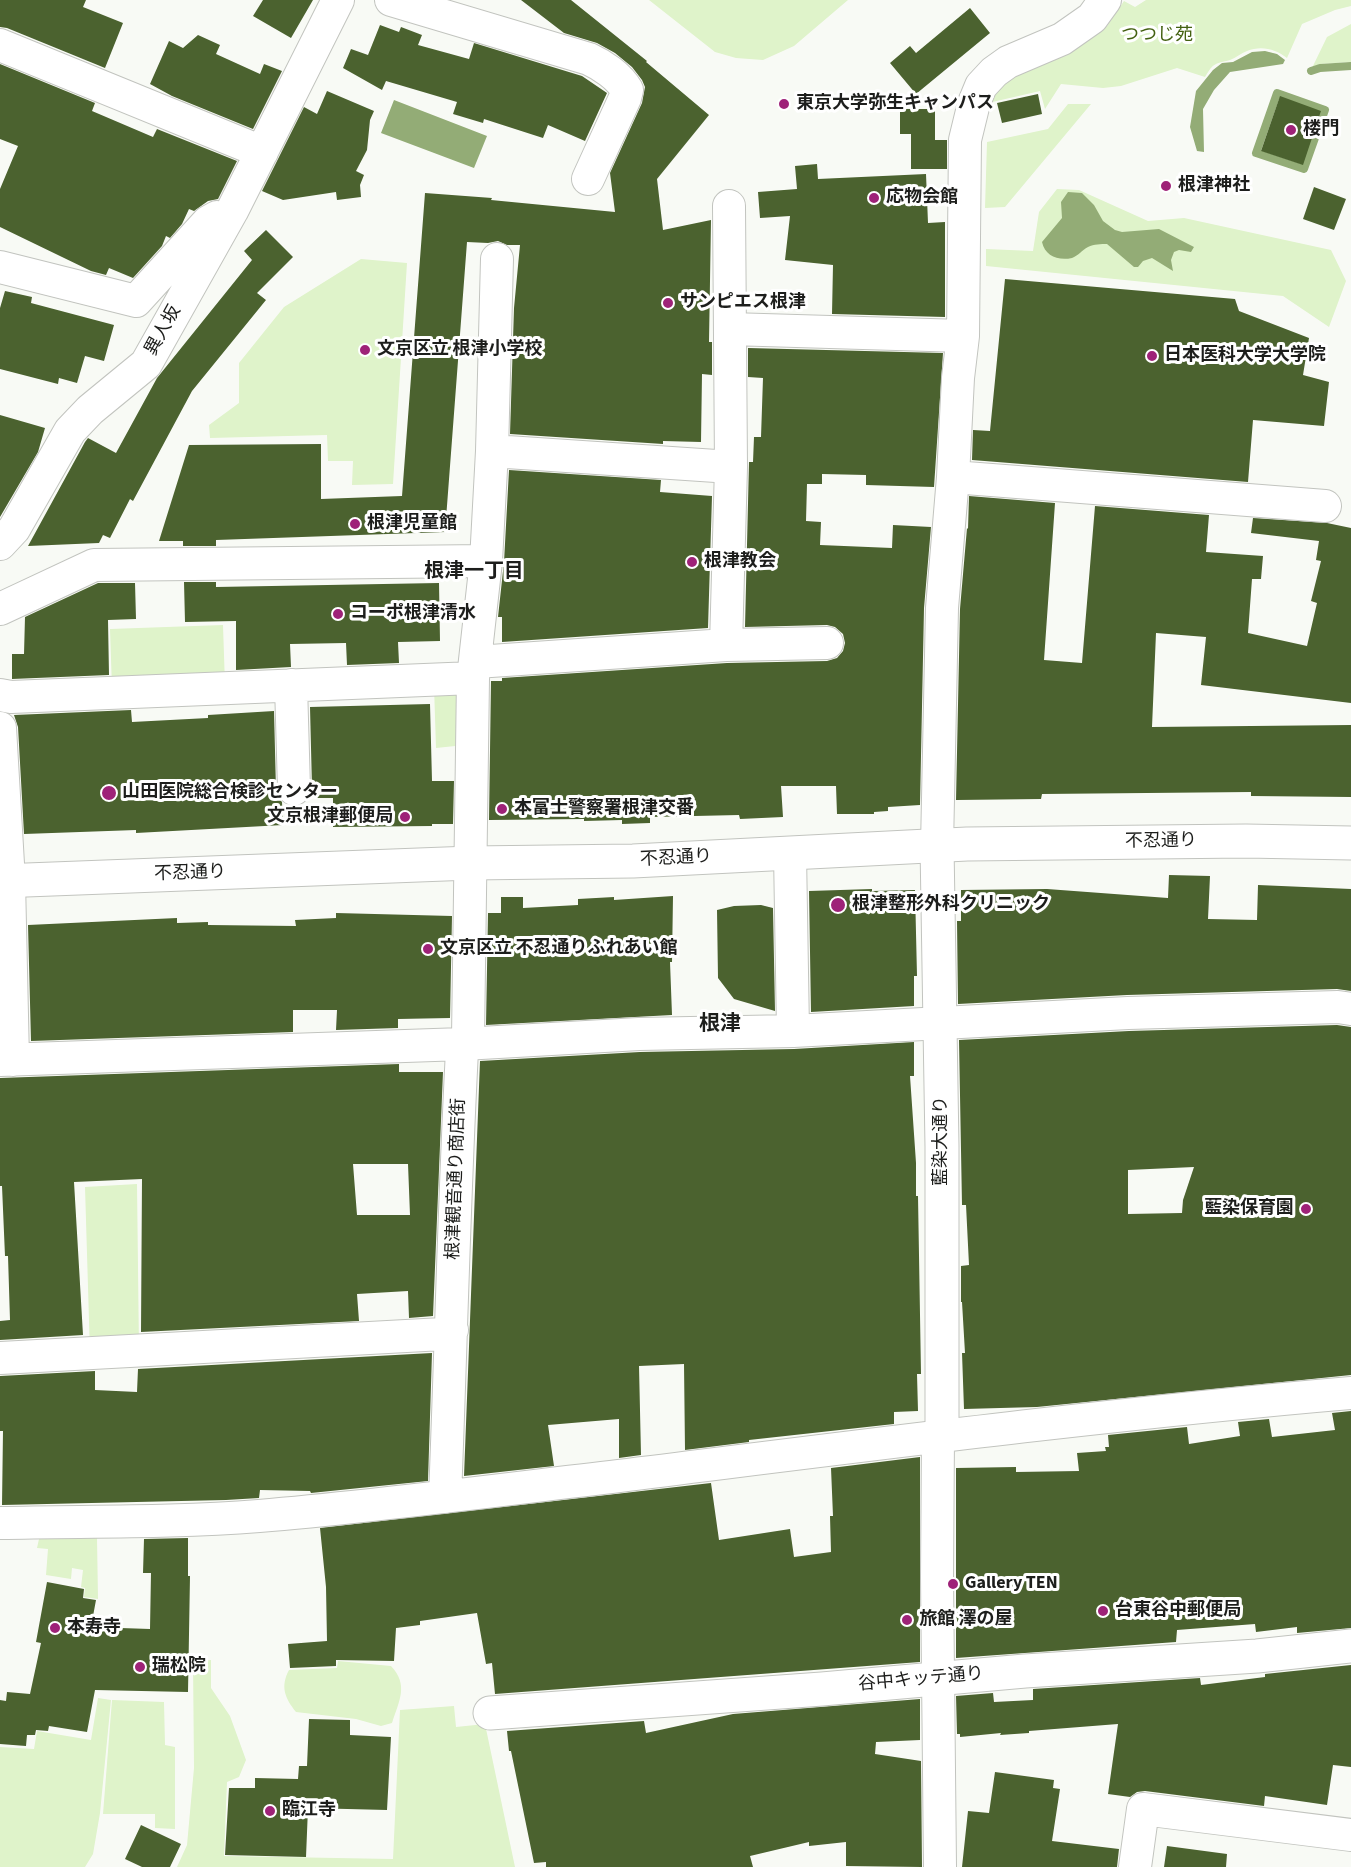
<!DOCTYPE html>
<meta charset="utf-8">
<style>
body{margin:0}
canvas{display:block;background:#f8faf5}
</style>
<canvas width="1351" height="1867"></canvas>
<script>
const g = document.querySelector('canvas').getContext('2d');
g.lineJoin = 'round';
function fillPath(path, color) { g.fillStyle = color; g.fill(path, 'evenodd'); }
function trace(path, color, width, dash) { g.strokeStyle = color; g.lineWidth = width; g.lineCap = dash ? 'butt' : 'round'; g.setLineDash(dash || []); g.stroke(path); }
function drawText(font, color, halo, rows, align = 'center') {
  g.font = font + ' "Source Sans 3","Noto Sans JP",sans-serif'; g.lineWidth = 6; g.setLineDash([]); g.textBaseline = 'middle'; g.strokeStyle = halo; g.fillStyle = color; for (const [text, x, y, turn = 0] of rows) {
    g.save(); g.translate(x, y); g.rotate((+turn || 0) * Math.PI / 180); g.textAlign = isNaN(turn) ? turn : align; if (halo) g.strokeText(text, 0, 0); g.fillText(text, 0, 0); g.restore();
  }
}
fillPath(new Path2D(`
 M649,0H848L794,46L763,60L736,58L715,52Z
 M1146,0H1351V6L1335,10L1302,24L1287,58C1276,49 1261,45 1247,51C1241,53 1236,58 1230,60C1215,64 1214,62 1205,77L1177,68L1121,86L1103,88L1061,84L1045,109L1040,91L988,103L997,86L1093,37L1107,26L1124,1L1135,7Z
 M1351,24V62L1320,64L1312,68L1327,37Z
 M1068,104H1091L1005,207L985,208L987,142L1048,129Z
 M1057,189L1079,190L1148,221L1184,218L1331,250L1346,281L1329,327L1283,296L986,266V249L1033,251L1039,212Z
 M361,259L407,263L393,484L352,485L353,461H328L327,435L210,438L209,425L239,403V363L284,307Z
 M223,625L225,685L112,689L110,629Z
 M434,686H465V745L436,748Z
 M137,1184L139,1350L90,1354L85,1187Z
 M97,1537L98,1599L84,1597L85,1588L81,1587L83,1570L72,1568L71,1579L46,1575L48,1549L37,1548L39,1539Z
 M211,1660V1688L230,1716L246,1760L239,1777L227,1782L224,1856L393,1859L400,1710L454,1706L456,1727L485,1724L515,1867H177L187,1845L194,1768L193,1661Z
 M338,1661L391,1666C409,1685 399,1701 392,1723L381,1726L356,1719L296,1712C285,1698 280,1687 289,1670L337,1668Z
 M98,1698L111,1700L100,1813L93,1854L85,1867H0V1747L34,1749L37,1731L91,1740Z
 M112,1700L164,1702L165,1745L175,1747V1829L155,1828V1814H103Z`), '#dff3ca');
fillPath(new Path2D(`
 M1265,51L1277,54L1285,60L1283,64L1230,72L1214,90L1203,109L1204,152L1197,151L1190,127L1196,91L1213,70L1222,63L1233,62L1252,52Z
 M394,100L487,136L474,168L381,133Z
 M1068,192L1082,193L1094,205L1103,221L1115,230L1122,232L1159,229L1194,247L1191,252L1179,250L1174,252L1171,260L1173,271L1152,258L1143,261L1138,267H1134L1107,244C1101,244 1094,244 1088,247C1082,250 1078,256 1072,258C1058,261 1045,256 1042,242L1062,218L1061,202Z`), '#93ac76');
trace(new Path2D(`
 M1311,71L1320,68L1351,66
 M1277,93L1325,110L1304,169L1256,153Z`), '#93ac76', 8);
fillPath(new Path2D(`
 M0,0H86L83,7L123,23L105,68L7,28L0,27Z
 M263,0H313L291,38L253,16Z
 M521,0H571L647,61L646,62L709,115L657,179L663,230L711,220L709,342H712V375L702,374L701,442L663,441V444L510,434L514,308L520,245H507L498,241L488,243L467,242L445,532L216,540V546H183V541H159L189,445L321,444V499L402,496L425,193L492,198L491,200L615,212L610,173L642,103L645,87L642,80L632,67L615,53L597,43L564,33Z
 M970,8L990,33L916,94L890,63L910,46L916,53Z
 M380,25L399,32L401,27L422,35L418,45L469,59L474,43L582,76L607,93L585,141L548,125L543,138L484,119L483,123L453,114L457,102L386,81L382,90L343,68L351,49L368,55Z
 M198,35L220,45L216,54L260,74L264,64L282,71L253,129L172,96L150,84L169,41L183,48Z
 M0,64L95,103L92,111L153,137L157,129L237,161L218,199L208,201L194,211L189,209L182,224L170,238L166,236L162,246L133,278L109,268L106,275L91,271L0,227V189L18,146L0,139Z
 M327,91L374,111L370,120L367,150L356,171L364,175L360,185L361,197L337,200L336,192L283,200L262,191L304,107L317,114Z
 M1038,94L1042,114L1002,123L997,103Z
 M1280,96L1321,111L1303,165L1261,151Z
 M900,109H935V140H947V169H911V134H900Z
 M817,164L818,179L926,174L928,223L945,222V317L832,314L833,265L785,260L790,216L760,218L758,192L797,189L795,166Z
 M1314,187L1346,199L1334,230L1303,219Z
 M266,230L293,257L257,293L266,300L192,391L133,501L130,499L110,538L103,535L99,543L28,546L85,442L88,438L116,453L157,378L252,260L244,251Z
 M1005,279L1235,299L1239,311L1309,338L1303,375L1329,382L1324,426L1253,420L1248,482L972,460L973,430L990,431Z
 M5,291L32,297L31,303L114,325L104,361L85,356L77,383L59,378L58,384L0,369V308Z
 M748,348L943,353L934,487L866,485V475L822,474V484H807L806,521L821,522L820,545L892,548L893,525L931,527L924,608L920,805L888,807V811L874,812V814H837L836,786H781L783,817L740,819L739,815L650,817V823L622,824V820L584,821V819L489,820L491,681H502V678L727,663L827,661L837,658L843,651L845,643L843,634L835,627L827,625L745,627L749,462H753L754,437H761L763,378L748,377Z
 M0,415L45,428L38,452L0,517Z
 M509,470L661,480L660,492L712,496L708,628L502,642V617H498L504,562Z
 M969,496L1055,503L1044,660L1082,663L1095,506L1209,515L1206,552L1263,556L1261,579H1252L1248,633L1307,646L1317,603L1311,601L1321,561L1316,560L1319,541L1251,533L1253,518L1327,523L1351,528V703L1201,685L1206,637L1156,633L1152,727L1351,725V797L1251,796V792L1042,794L1041,799L956,800L960,609L967,528L968,529Z
 M184,582H216V587L439,583L440,641L398,642L399,663L347,665L346,643L290,644L291,667L236,670V621L185,622Z
 M98,583H135L136,619L108,620L109,675L12,679V654H24L25,617Z
 M430,704L432,781H454L453,824H432V826L333,827V798H309L312,788L310,707Z
 M131,710L132,722L208,718V715L274,711L276,790L278,798L282,802L283,825L136,833V830L24,834L18,727L14,715Z
 M1169,875L1210,876L1208,919L1257,920L1258,885L1351,889V991L1337,989L1127,995L958,1004L957,921H961V890L1047,889L1168,898Z
 M872,889V891L915,890L917,976H914V1006L811,1012L809,891Z
 M673,896L672,962H670L672,1015L486,1025L488,913H501V897H523V908L578,905V899L614,897V900Z
 M761,905L773,908L775,1011L734,999L718,978L717,910L734,906Z
 M336,913L452,916L450,1018L398,1019V1028L336,1030L337,1010H293V1032L31,1041L28,925L177,918V923L208,922V925L296,926L295,920L336,918Z
 M1337,1025L1351,1027V1375L1037,1407L964,1409L962,1353H965L962,1302H961V1266L969,1265L966,1205H962L959,1040L1129,1031ZM1194,1167L1183,1200L1182,1213L1128,1214V1170Z
 M914,1042V1076H910L916,1163V1196H918L921,1374H917L918,1411L894,1412V1424L749,1440V1442L685,1450L684,1364L639,1366L641,1455L619,1458V1419L548,1425L554,1466L464,1476L480,1061L640,1052L794,1049Z
 M399,1064V1072H443L433,1316L409,1318L408,1291L357,1294L359,1321L141,1332L142,1179L74,1182L83,1335L0,1340V1321L10,1320L8,1256H5L2,1186H0V1078ZM353,1164H408L410,1215H357Z
 M432,1353L428,1481L311,1493L310,1491L260,1490L259,1498L226,1500L2,1505L3,1431H0V1376L95,1371V1390L137,1392L138,1369Z
 M1351,1411V1628L1297,1633V1627L1256,1632L1255,1624L1177,1630L1176,1642L956,1658V1468L1016,1467V1472L1079,1471L1077,1453L1106,1451L1105,1447H1109L1108,1435L1187,1427L1189,1444L1240,1436L1238,1422L1269,1419L1272,1437L1335,1430L1332,1413Z
 M920,1457V1662L495,1694L492,1663L486,1664L477,1613L420,1621V1625L396,1628L394,1661L336,1660V1666L290,1668L288,1644L327,1641L326,1587L320,1528L711,1483L719,1540L790,1529L794,1557L831,1552L830,1516H833L831,1468Z
 M188,1538V1576H190L188,1692L95,1690L87,1732L49,1726L48,1731L36,1730L35,1735H27L26,1746L0,1744V1700L6,1701L7,1692L30,1694L41,1643L36,1642L47,1582L84,1589L83,1598L96,1600L91,1627L150,1629L151,1573H143L144,1539Z
 M1351,1665V1767L1333,1765L1327,1805L1265,1796L1264,1806L1145,1791L1137,1792L1130,1797L1108,1794L1118,1724L1029,1731V1733L1000,1735L1001,1733L960,1737V1734H957L956,1696L993,1693L994,1702L1033,1700V1689L1200,1678L1201,1685L1265,1677V1674Z
 M920,1699V1740L876,1742L875,1754L921,1761L922,1867L846,1866V1842L809,1846V1842L750,1856L753,1867H546V1862L534,1863L511,1751H509L507,1731L644,1721L646,1733L733,1714Z
 M309,1719L350,1720V1735L391,1737L387,1810L308,1808L306,1857L225,1855L229,1788H255V1778L298,1779L299,1766H307Z
 M995,1772L1054,1780L1053,1788L1060,1789L1052,1841L1119,1849L1117,1867H962L968,1811L989,1813Z
 M141,1825L181,1844L170,1867H142L125,1859Z
 M1167,1846L1227,1854L1226,1867H1164Z`), '#4b622f');
const minor = new Path2D(`
 M391,0L589,59C602,65 619,76 627,90L625,98L588,179
 M0,45L262,152
 M0,267L136,301L208,222L217,217
 M730,329L963,336
 M492,451L731,467
 M953,477L1325,506
 M0,544L14,529L70,431L90,410L146,364L232,211L338,0
 M0,609L94,565L486,561
 M726,645L731,467L729,206
 M476,662L726,645L827,643
 M291,685L294,789
 M0,695L11,697L473,678
 M0,728L9,881L13,1060
 M937,846L942,608L953,477L958,378L963,336L965,140L974,103L981,86L994,72L1008,62L1062,39L1092,18L1105,0
 M790,853L793,1031
 M0,1060L463,1044L639,1034L793,1031L1128,1013L1338,1007L1351,1009
 M0,1358L443,1334L452,1330
 M938,1437L937,1577L940,1867
 M445,1497C451,1349 454,1200 462,1051L463,1044L468,1037L473,678L486,561L492,451L497,259
 M0,1523C86,1521 173,1523 259,1516C379,1506 499,1490 619,1476C862,1446 1106,1414 1351,1393
 M1135,1867L1143,1809L1351,1835`);
const tertiary = new Path2D(`
 M937,846L942,1147V1436
 M490,1713L822,1689L1025,1671L1257,1656L1351,1646`);
const secondary = new Path2D(`
 M0,881L471,863L633,861L967,844L1246,841L1351,843`);
trace(minor, '#c2c4bf', 34);
trace(tertiary, '#c2c4bf', 35);
trace(secondary, '#c2c4bf', 35);
trace(minor, '#fff', 32);
trace(tertiary, '#fff', 33);
trace(secondary, '#fff', 33);
for (const [x, y, r, color] of [
 [784,104,6,"#9e2278"],
 [1291,130,6,"#9e2278"],
 [1166,186,6,"#9e2278"],
 [874,198,6,"#9e2278"],
 [668,303,6,"#9e2278"],
 [365,350,6,"#9e2278"],
 [1152,356,6,"#9e2278"],
 [355,524,6,"#9e2278"],
 [692,562,6,"#9e2278"],
 [338,614,6,"#9e2278"],
 [109,793,8,"#9e2278"],
 [502,809,6,"#9e2278"],
 [405,817,6,"#9e2278"],
 [838,905,8,"#9e2278"],
 [428,949,6,"#9e2278"],
 [1306,1209,6,"#9e2278"],
 [953,1584,6,"#9e2278"],
 [1103,1611,6,"#9e2278"],
 [907,1620,6,"#9e2278"],
 [55,1628,6,"#9e2278"],
 [140,1667,6,"#9e2278"],
 [270,1811,6,"#9e2278"]
]) { const dot = new Path2D(); dot.arc(x, y, r, 0, 2 * Math.PI); g.fillStyle = color; g.fill(dot); trace(dot, '#fff', 2); }
drawText('18px', '#436111', '#fff', [
 ["つつじ苑",1157,36]
]);
drawText('bold 18px', '#1d1e1c', '#fff', [
 ["東京大学弥生キャンパス",796,104],
 ["楼門",1303,130],
 ["根津神社",1178,186],
 ["応物会館",886,198],
 ["サンピエス根津",680,303],
 ["文京区立 根津小学校",377,350],
 ["日本医科大学大学院",1164,356],
 ["根津児童館",367,524],
 ["根津教会",704,562],
 ["コーポ根津清水",350,614],
 ["山田医院総合検診センター",122,793],
 ["本富士警察署根津交番",514,809],
 ["文京根津郵便局",393,817,"right"],
 ["根津整形外科クリニック",852,905],
 ["文京区立 不忍通りふれあい館",440,949],
 ["藍染保育園",1294,1209,"right"],
 ["Gallery TEN",965,1584],
 ["台東谷中郵便局",1115,1611],
 ["旅館 澤の屋",919,1620],
 ["本寿寺",67,1628],
 ["瑞松院",152,1667],
 ["臨江寺",282,1811]
], 'left');
drawText('18px', '#1d1e1c', '#fff', [
 ["異人坂",164,331,-61],
 ["不忍通り",1161,842,-1],
 ["不忍通り",676,859,-3],
 ["不忍通り",190,874,-2],
 ["藍染大通り",942,1141,-90],
 ["根津観音通り商店街",457,1179,-88],
 ["谷中キッテ通り",921,1680,-5]
]);
drawText('bold 20px', '#1d1e1c', '#fff', [
 ["根津一丁目",474,573]
]);
drawText('bold 21px', '#1d1e1c', '#fff', [
 ["根津",720,1025]
]);
</script>
